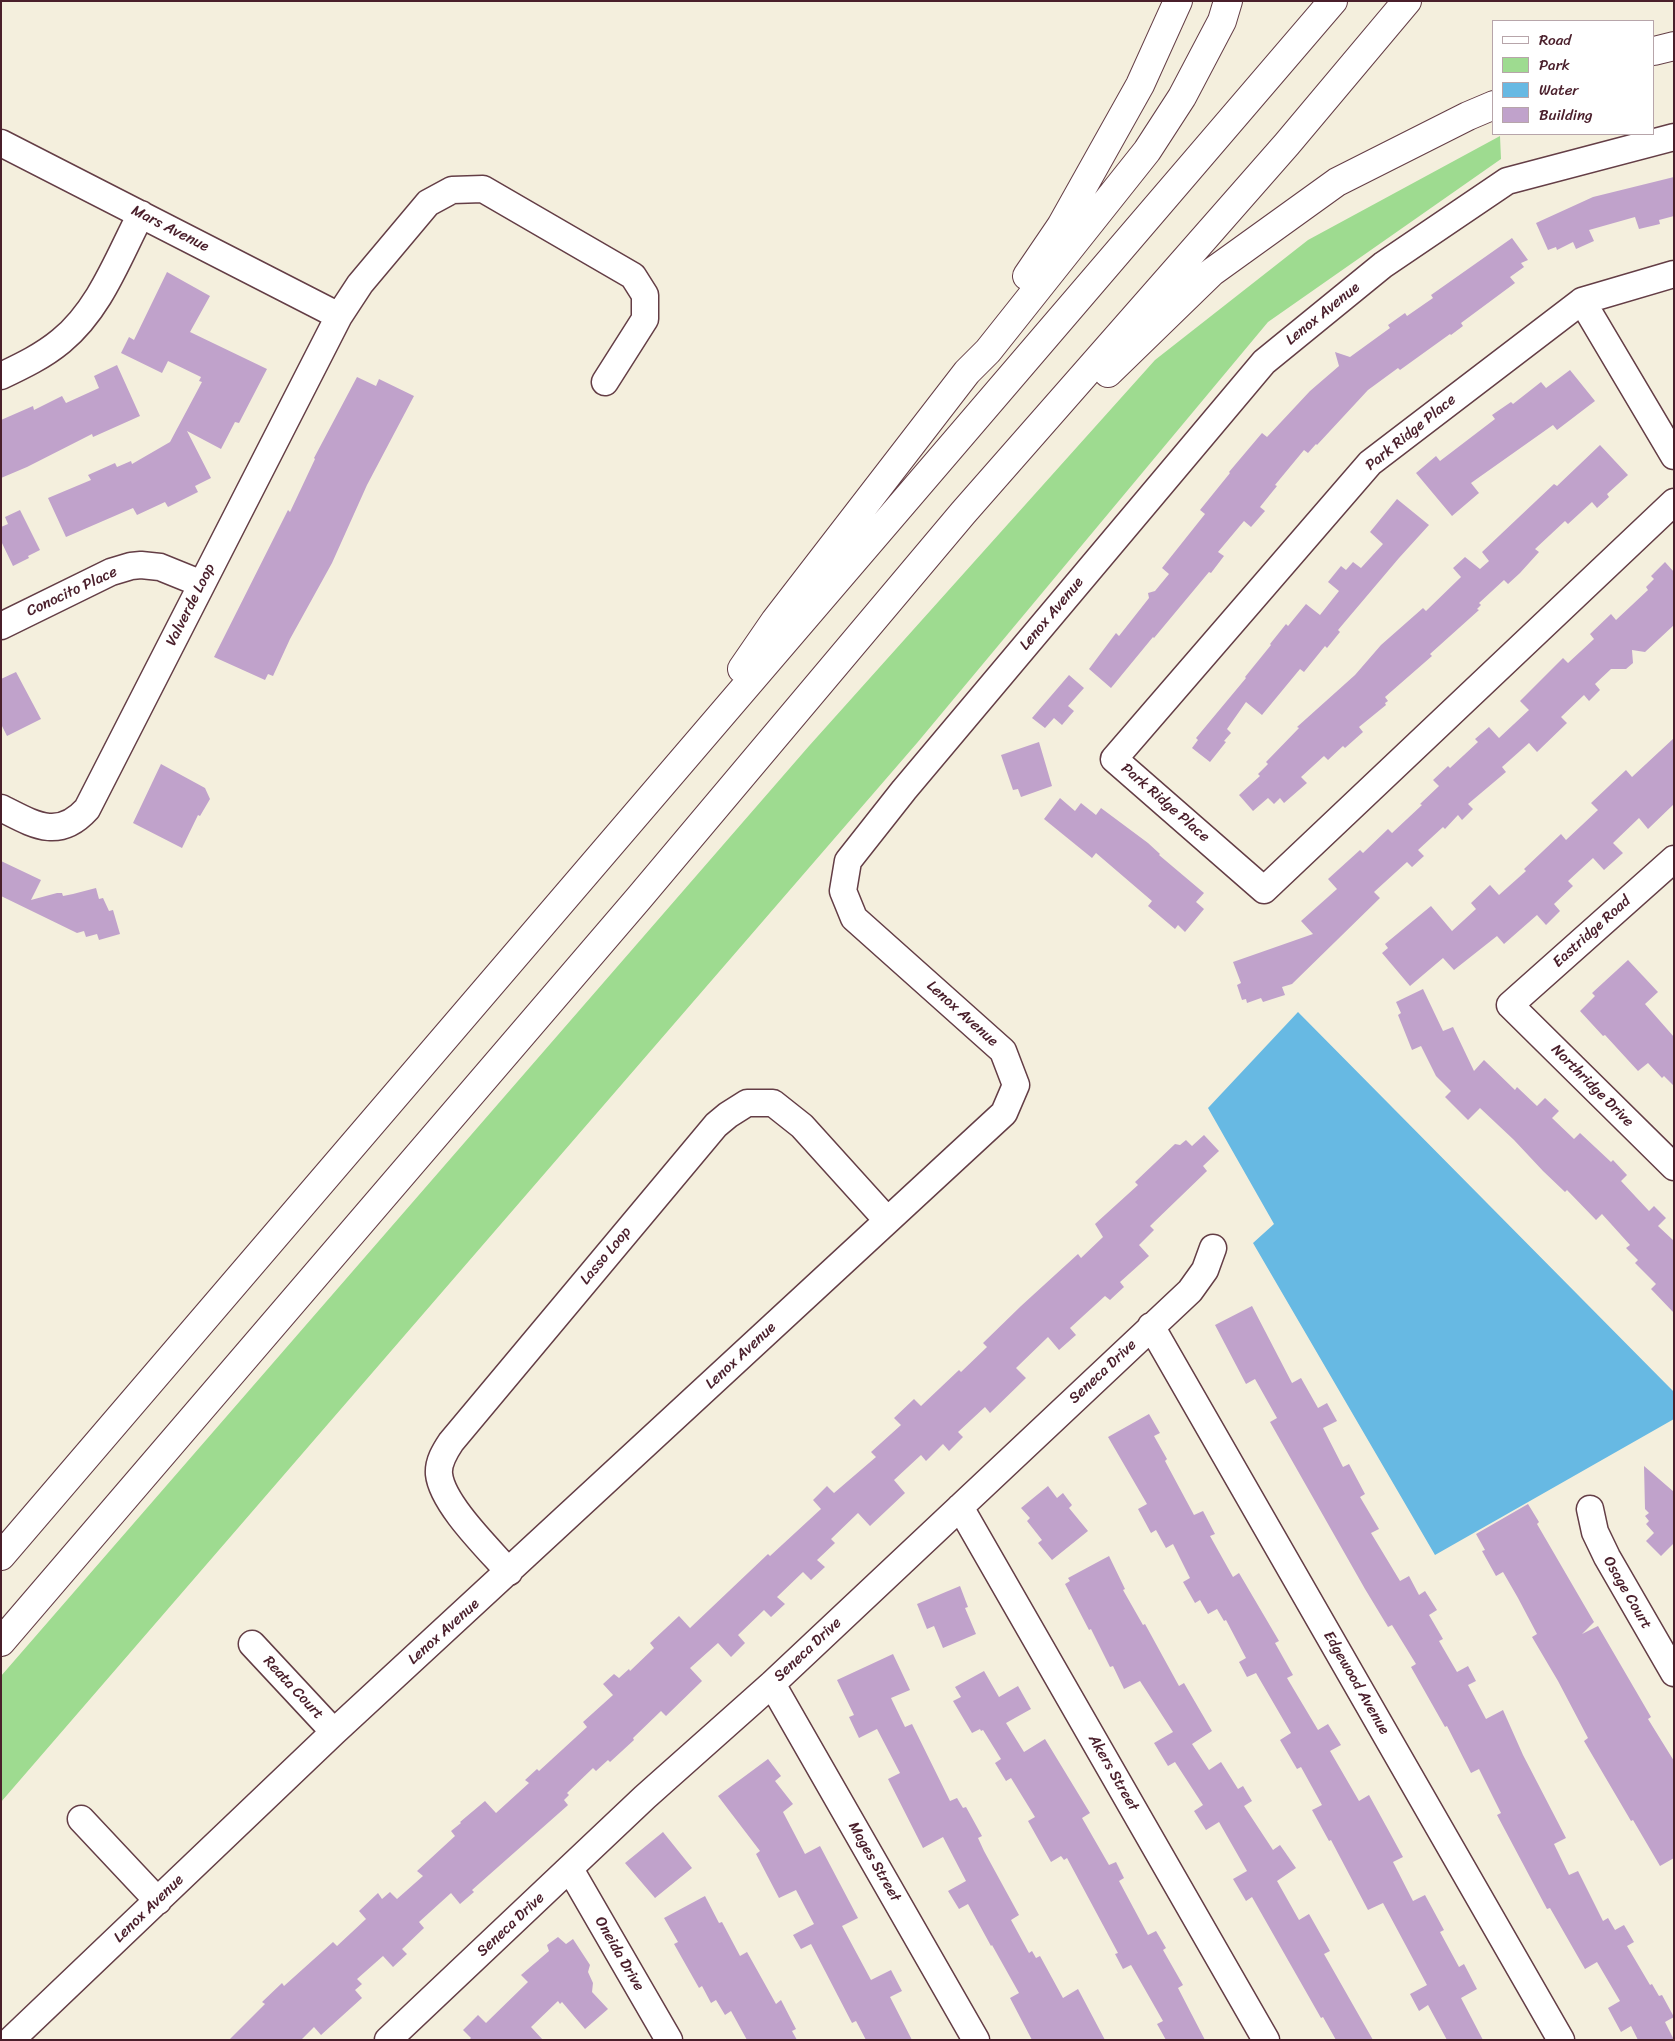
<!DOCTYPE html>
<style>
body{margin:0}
#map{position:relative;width:1675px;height:2041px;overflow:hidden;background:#f4efdd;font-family:Sriracha,sans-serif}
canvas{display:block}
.frame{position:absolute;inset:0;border:2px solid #4a1f2b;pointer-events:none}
.legend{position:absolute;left:1492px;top:20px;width:162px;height:115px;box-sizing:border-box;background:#fff;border:1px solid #b7a5aa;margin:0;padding:6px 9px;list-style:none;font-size:15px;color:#4a1f2b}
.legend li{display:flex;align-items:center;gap:10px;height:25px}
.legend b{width:25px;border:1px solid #b7a5aa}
</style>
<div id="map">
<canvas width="1675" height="2041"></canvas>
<div class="frame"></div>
<ul class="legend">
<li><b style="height:6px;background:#fff"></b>Road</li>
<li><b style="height:14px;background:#9edb90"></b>Park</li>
<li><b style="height:14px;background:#67b9e3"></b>Water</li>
<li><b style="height:14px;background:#c0a2cb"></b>Building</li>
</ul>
</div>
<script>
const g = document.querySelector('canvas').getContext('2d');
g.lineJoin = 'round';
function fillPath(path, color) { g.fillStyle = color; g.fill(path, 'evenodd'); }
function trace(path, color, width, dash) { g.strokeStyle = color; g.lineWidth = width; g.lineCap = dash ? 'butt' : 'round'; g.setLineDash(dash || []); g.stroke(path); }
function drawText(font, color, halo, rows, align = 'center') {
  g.font = font + ' Sriracha,sans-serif'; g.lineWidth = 5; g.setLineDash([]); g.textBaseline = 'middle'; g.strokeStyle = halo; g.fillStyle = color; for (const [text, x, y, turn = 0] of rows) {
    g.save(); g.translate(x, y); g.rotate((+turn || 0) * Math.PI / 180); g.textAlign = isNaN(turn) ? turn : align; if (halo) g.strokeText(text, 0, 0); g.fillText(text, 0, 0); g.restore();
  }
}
fillPath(new Path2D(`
 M1500,136L1501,159L1268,322L917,743L1,1802V1676L809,746L1155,360L1308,240Z`), '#9edb90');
fillPath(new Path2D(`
 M1298,1012L1674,1392V1419L1435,1555L1253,1243L1274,1224L1208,1108Z`), '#67b9e3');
fillPath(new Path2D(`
 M1674,177V216L1659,220L1660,224L1639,229L1635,217L1589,230L1594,241L1576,249L1573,242L1557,250L1556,247L1548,250L1536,223L1593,197Z
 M1512,238L1528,260L1521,263L1524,267L1510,277L1515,283L1461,323L1463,326L1451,335L1450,334L1400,370L1398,368L1368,390L1317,445L1316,444L1308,453L1304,450L1275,485L1277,486L1260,507L1265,511L1251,527L1244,521L1218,552L1224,556L1211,573L1209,572L1154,638L1153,637L1111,688L1089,669L1116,633L1119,636L1149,598L1148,593L1155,591L1169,574L1162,568L1205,514L1200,510L1230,473L1229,472L1262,433L1267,437L1310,391L1339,366L1335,352L1350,357L1390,328L1388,325L1405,313L1407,316L1433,298L1431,295Z
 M167,272L210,296L190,332L267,369L239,423L235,422L221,449L187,431L211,478L195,486L198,492L168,507L165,502L137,515L133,508L66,537L48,498L91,480L88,475L115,463L117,467L131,461L132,464L170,442L202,382L199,381L201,377L168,361L162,373L121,353L129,337L134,340Z
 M117,365L140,416L93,437L92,434L27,467L1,478V420L33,406L34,410L62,396L66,403L99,388L94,376Z
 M1570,370L1595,401L1557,430L1553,425L1471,483L1479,493L1452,516L1416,473L1436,456L1440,461L1495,419L1492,415L1511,402L1513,404L1541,382L1546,388Z
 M357,377L376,386L379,379L414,396L367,485L332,563L290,639L273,676L268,674L265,680L214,657L288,510L290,512L315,459L314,458Z
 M1600,445L1628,475L1607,494L1609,497L1597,508L1592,502L1568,524L1565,521L1535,549L1539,552L1520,573L1508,584L1504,580L1479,603L1481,605L1477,609L1479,610L1430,654L1432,656L1385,697L1388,701L1385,703L1386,705L1359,727L1363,732L1345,748L1343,746L1328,760L1324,756L1301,777L1307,783L1284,803L1280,798L1274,804L1268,798L1253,811L1239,795L1260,776L1258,774L1268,764L1266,762L1299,728L1297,727L1355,675L1381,645L1423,608L1426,611L1461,577L1453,568L1465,557L1480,569L1489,561L1482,552L1554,484L1557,486Z
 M1397,499L1429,525L1399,558L1338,630L1340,632L1327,648L1325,646L1304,672L1300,669L1262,715L1246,702L1227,729L1231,733L1224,741L1226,742L1210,762L1192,748L1198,740L1196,738L1246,678L1245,677L1271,645L1270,644L1286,624L1288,626L1306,604L1320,615L1339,591L1328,582L1341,566L1346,570L1353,562L1361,568L1383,544L1370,532Z
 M20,510L40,550L28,556L29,558L13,566L1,541V527L8,524L5,517Z
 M1665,562L1674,572V625L1645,652L1632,650L1633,663L1626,669H1611L1595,684L1600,690L1589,701L1584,695L1561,717L1567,723L1537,752L1529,743L1502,767L1506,772L1468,804L1473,809L1462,820L1458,815L1445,829L1443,827L1418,850L1424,856L1412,867L1407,862L1374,892L1380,898L1292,984L1282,987L1285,995L1263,1002L1261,998L1247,1003L1246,999L1242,1000L1237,985L1241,983L1233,962L1313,934L1301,921L1337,889L1328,879L1360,850L1363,853L1388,829L1392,833L1422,805L1420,804L1439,786L1433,780L1448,766L1450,768L1478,742L1475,739L1489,727L1499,738L1529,710L1520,701L1563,658L1568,663L1594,639L1590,634L1611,614L1616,620L1648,590L1646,587L1654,579L1651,576Z
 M16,672L41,719L7,736L1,724V679Z
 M1069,675L1084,688L1068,706L1074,711L1062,725L1054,718L1045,728L1032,718Z
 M1674,738V804L1648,829L1639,818L1613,843L1623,853L1604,870L1593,858L1568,881L1573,886L1554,904L1560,911L1546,925L1537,915L1504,944L1497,936L1454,970L1443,958L1410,986L1382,953L1388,948L1385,944L1431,906L1452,931L1476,909L1471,903L1490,885L1499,895L1526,871L1524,869L1561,834L1566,840L1598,810L1591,803L1626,770L1632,777Z
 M1039,742L1052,786L1021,797L1018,789L1013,790L1001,755Z
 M161,764L205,788L210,799L200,816L198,815L182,848L133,823Z
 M1060,798L1075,811L1081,803L1096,815L1101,808L1148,843L1160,854L1159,855L1204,893L1196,902L1204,909L1185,932L1178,925L1175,929L1148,906L1152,901L1096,853L1092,858L1044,819Z
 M1,861L41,880L31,900L57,893H62L63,896L73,894L96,888L99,899L103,898L109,911L113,910L120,934L99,940L97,934L86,937L84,931L77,933L1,896Z
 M1628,960L1658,992L1645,1004L1674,1037V1086L1664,1076L1662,1078L1648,1063L1638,1071L1605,1035L1603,1036L1580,1011L1595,996L1592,993Z
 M1423,989L1443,1031L1453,1027L1474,1071L1484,1060L1515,1090L1517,1087L1537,1106L1545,1098L1559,1111L1552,1118L1574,1139L1580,1133L1611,1162L1613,1160L1627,1175L1621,1181L1649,1211L1654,1206L1666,1218L1658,1226L1674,1241V1313L1651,1289L1656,1284L1635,1263L1638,1260L1626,1248L1630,1245L1602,1214L1596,1220L1567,1190L1565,1192L1543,1171L1514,1140L1480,1108L1468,1120L1445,1097L1451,1091L1436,1076L1421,1046L1412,1050L1398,1015L1401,1013L1396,1002Z
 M1204,1135L1219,1151L1203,1166L1207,1171L1150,1226L1154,1230L1139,1245L1149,1256L1120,1282L1124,1287L1110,1300L1105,1296L1070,1328L1076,1335L1059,1350L1048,1337L1016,1368L1026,1378L990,1413L985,1407L958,1432L963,1437L949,1451L943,1444L926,1461L921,1455L894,1480L905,1493L870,1526L858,1513L831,1539L835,1543L817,1560L825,1567L811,1580L803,1572L777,1597L785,1604L771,1617L764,1610L738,1635L745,1643L731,1657L718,1643L690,1668L702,1681L666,1716L661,1711L633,1738L634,1740L610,1762L608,1760L596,1771L593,1768L567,1793L569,1795L564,1800L568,1805L567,1806L472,1890L474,1892L460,1904L451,1893L419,1922L424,1928L402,1949L407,1954L393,1967L383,1956L357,1979L362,1984L355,1990L362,1998L321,2035L314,2027L301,2040H229L265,2004L262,2002L282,1983L284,1986L333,1942L337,1946L366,1919L359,1911L378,1893L382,1899L390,1892L397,1899L423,1876L417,1871L455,1836L451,1831L461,1823L460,1822L485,1801L496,1813L529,1783L525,1780L537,1769L539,1771L587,1727L583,1722L613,1695L603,1684L614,1674L619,1678L629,1669L630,1671L654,1648L650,1643L679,1616L690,1628L768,1554L770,1556L821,1509L813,1500L827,1486L834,1493L876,1457L871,1452L901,1425L894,1418L914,1399L921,1406L959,1370L961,1372L987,1347L983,1343L1021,1306L1078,1254L1081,1258L1103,1237L1095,1224L1138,1185L1135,1182L1175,1144L1180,1145L1186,1140L1192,1146Z
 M1252,1306L1292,1383L1301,1378L1318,1408L1327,1403L1337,1421L1323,1428L1343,1467L1349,1464L1365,1494L1360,1497L1379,1529L1371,1533L1400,1581L1409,1576L1419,1595L1425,1591L1437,1610L1429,1615L1443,1639L1439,1641L1457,1672L1468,1666L1476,1681L1468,1685L1486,1719L1503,1710L1523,1755L1566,1838L1554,1844L1569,1875L1578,1871L1603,1921L1608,1918L1615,1930L1624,1925L1634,1942L1627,1946L1650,1985L1652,1984L1659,1996L1662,1995L1674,2017L1665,2022L1674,2040H1638L1631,2026L1621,2032L1608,2008L1620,2001L1597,1962L1585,1969L1550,1908L1547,1909L1497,1815L1501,1813L1479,1769L1471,1773L1447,1726L1445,1727L1411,1667L1416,1664L1392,1625L1388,1627L1365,1589L1270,1422L1277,1418L1255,1379L1246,1384L1215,1325Z
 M1149,1414L1160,1433L1154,1436L1167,1459L1165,1461L1194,1515L1203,1511L1215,1534L1210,1536L1233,1577L1239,1573L1279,1641L1275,1643L1293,1675L1287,1678L1318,1730L1328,1724L1341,1745L1330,1751L1359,1801L1369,1795L1391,1835L1403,1857L1393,1862L1413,1901L1425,1895L1444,1930L1440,1932L1459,1967L1464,1964L1477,1989L1461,1998L1483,2040H1447L1428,2005L1419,2011L1410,1994L1427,1985L1383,1903L1368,1910L1331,1840L1329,1841L1312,1810L1322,1805L1301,1767L1297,1769L1280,1740L1291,1733L1256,1673L1247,1677L1239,1662L1246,1658L1226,1620L1224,1621L1217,1609L1208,1614L1200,1600L1195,1603L1183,1582L1190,1578L1173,1544L1166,1548L1156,1530L1151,1533L1138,1509L1147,1504L1108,1437Z
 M1644,1466L1674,1492V1543L1661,1556L1646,1541L1654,1533L1646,1524L1649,1521L1645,1516L1649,1513L1645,1509Z
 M1048,1486L1057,1498L1063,1493L1072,1505L1069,1508L1088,1531L1052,1560L1038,1543L1042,1540L1027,1521L1030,1518L1021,1508Z
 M1528,1504L1539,1522L1537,1524L1594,1622L1582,1634L1598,1626L1651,1717L1648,1719L1674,1761V1858L1660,1866L1633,1820L1631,1821L1584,1741L1588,1738L1558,1681L1532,1637L1537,1634L1518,1598L1503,1572L1496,1576L1482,1551L1485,1550L1476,1534Z
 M1109,1556L1125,1589L1123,1590L1143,1625L1145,1624L1179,1686L1184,1683L1212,1731L1192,1744L1209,1770L1221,1762L1238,1789L1243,1786L1252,1801L1244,1806L1273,1850L1280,1845L1296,1868L1277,1881L1299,1920L1309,1914L1330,1951L1324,1954L1373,2040H1336L1323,2017L1321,2018L1252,1897L1246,1901L1233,1879L1247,1871L1219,1822L1206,1830L1194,1811L1203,1805L1175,1762L1168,1766L1154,1743L1173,1732L1140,1681L1124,1689L1113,1666L1110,1667L1091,1629L1089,1630L1065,1584L1070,1581L1068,1578Z
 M960,1586L968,1607L965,1608L976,1634L943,1648L934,1626L927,1629L917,1604Z
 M893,1654L910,1690L891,1698L905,1727L912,1724L950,1801L957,1798L963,1808L966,1807L982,1836L978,1838L984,1851L1019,1915L1011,1920L1029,1953L1032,1951L1036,1958L1040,1956L1063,1998L1078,1989L1105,2040H1032L1010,1998L1019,1993L992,1945L991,1946L968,1904L959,1909L948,1891L966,1881L943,1837L923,1848L888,1779L900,1773L877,1729L859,1738L849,1717L854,1715L837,1680Z
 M984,1671L999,1697L1018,1686L1031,1709L1006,1723L1024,1752L1045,1739L1090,1813L1082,1818L1109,1865L1116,1862L1124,1878L1119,1881L1148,1935L1156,1931L1166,1948L1163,1950L1183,1985L1178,1988L1205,2040H1166L1157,2024L1163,2021L1131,1965L1123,1969L1115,1954L1118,1953L1067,1858L1064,1860L1061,1856L1051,1862L1028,1821L1035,1817L1011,1778L1006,1781L995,1763L1001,1759L983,1730L981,1731L980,1729L972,1733L953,1701L961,1697L955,1687Z
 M768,1759L781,1776L775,1781L793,1804L783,1812L805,1854L820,1846L858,1918L842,1926L871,1980L891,1970L902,1991L890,1997L912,2040H866L856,2021L852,2023L811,1944L801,1949L793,1935L814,1924L796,1890L779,1898L756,1854L760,1851L718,1796Z
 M663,1832L692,1868L655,1898L625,1863Z
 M705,1896L719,1923L722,1922L740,1956L747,1952L776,2004L781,2000L796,2029L792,2031L797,2040H747L731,2011L725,2015L716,2000L711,2003L702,1986L699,1988L674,1944L678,1942L664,1918Z
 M558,1937L566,1944L573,1939L590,1965L588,1972L593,1983L592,1992L608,2009L585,2029L562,2002L560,2004L558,2001L531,2027L543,2040H469L471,2038L463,2030L478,2015L486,2023L528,1982L521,1975L549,1951L547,1945Z`), '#c0a2cb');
const minor = new Path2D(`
 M1,143L339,316
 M1674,274L1582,301L1370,463L1114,759L1264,890L1674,502
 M1582,301L1674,456
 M1,376C22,366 43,356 61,341C100,309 118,258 141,214
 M1,626L111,572L131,566L141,565L160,567L202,584
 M1,808C33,824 58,841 87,809L339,316L360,284L428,203L452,190L483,189L633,276L645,295V319L605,382
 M1674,859L1510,1005L1674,1167
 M1151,1326L1561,2040
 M960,1507L1266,2040
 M1590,1509L1595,1532L1607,1557L1674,1673
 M509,1572C489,1549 442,1504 439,1474C438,1462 445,1451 451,1442L716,1125L728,1115L747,1103H773L802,1126L887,1220
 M252,1644L334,1732
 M772,1684L976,2040
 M81,1819L158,1901
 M570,1869L669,2040
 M11,2040L334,1732L1004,1113L1016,1085L1003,1051L854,918L843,891L848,861L904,790L1264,362L1383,265L1507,181L1674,137
 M388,2040L645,1797L772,1684L1190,1291L1205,1270L1213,1248`);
const highway = new Path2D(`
 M1654,51L1674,46
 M1027,276L1061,226L1140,85L1178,1
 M1108,373L1212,272L1337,182L1468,116L1494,105
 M742,669L775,621L967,372L988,351L1147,151L1182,97L1222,21L1228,1
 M1,1556L1333,1
 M1,1642L639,898L963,513L1287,144L1407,1`);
trace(minor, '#643e46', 29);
trace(highway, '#643e46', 30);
trace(minor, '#fff', 26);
trace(highway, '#fff', 28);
drawText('15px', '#4a1f2b', '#fff', [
 ["Mars Avenue",170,229,27],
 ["Lenox Avenue",1323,314,-39],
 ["Park Ridge Place",1411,433,-39],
 ["Conocito Place",72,592,-25],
 ["Valverde Loop",191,605,-63],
 ["Lenox Avenue",1052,614,-50],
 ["Park Ridge Place",1165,803,41],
 ["Eastridge Road",1592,932,-42],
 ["Lenox Avenue",962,1014,42],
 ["Northridge Drive",1592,1086,45],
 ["Lasso Loop",606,1256,-50],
 ["Lenox Avenue",741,1356,-43],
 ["Seneca Drive",1103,1372,-43],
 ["Osage Court",1627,1593,60],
 ["Lenox Avenue",444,1632,-42],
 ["Seneca Drive",808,1650,-43],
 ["Edgewood Avenue",1356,1683,60],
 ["Reata Court",293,1688,47],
 ["Akers Street",1113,1773,60],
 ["Mages Street",874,1862,60],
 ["Lenox Avenue",149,1909,-44],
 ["Seneca Drive",511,1925,-43],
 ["Oneida Drive",619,1954,60]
]);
</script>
